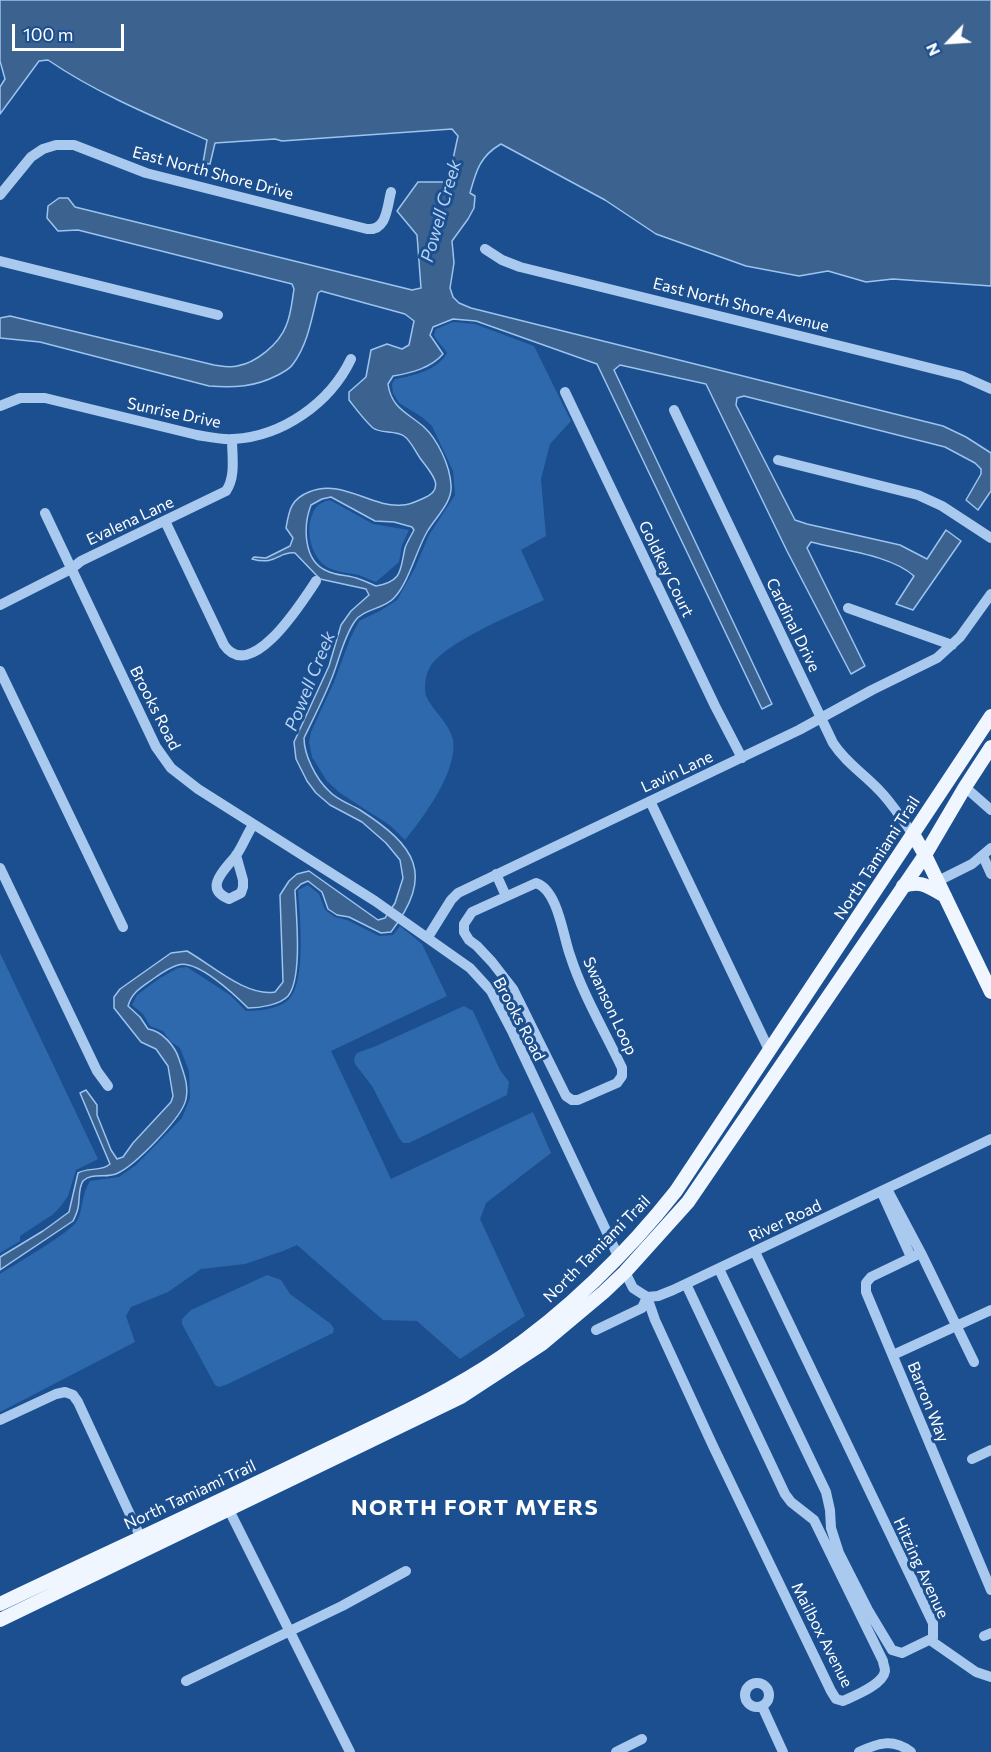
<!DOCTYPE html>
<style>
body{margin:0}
#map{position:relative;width:991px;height:1752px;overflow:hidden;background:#1b4f8f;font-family:Commissioner,sans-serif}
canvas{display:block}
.north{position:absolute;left:919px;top:12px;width:60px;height:60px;-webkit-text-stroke:4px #1b4f8f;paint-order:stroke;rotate:245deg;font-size:16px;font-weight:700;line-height:24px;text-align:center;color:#fff}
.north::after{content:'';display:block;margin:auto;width:21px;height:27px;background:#fff;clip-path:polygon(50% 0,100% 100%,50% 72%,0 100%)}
.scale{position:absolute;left:12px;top:24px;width:112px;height:27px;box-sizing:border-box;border:3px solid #fff;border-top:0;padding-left:8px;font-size:18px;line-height:21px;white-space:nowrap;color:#fff;-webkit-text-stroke:4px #1b4f8f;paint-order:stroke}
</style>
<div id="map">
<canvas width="991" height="1752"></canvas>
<div class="north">N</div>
<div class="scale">100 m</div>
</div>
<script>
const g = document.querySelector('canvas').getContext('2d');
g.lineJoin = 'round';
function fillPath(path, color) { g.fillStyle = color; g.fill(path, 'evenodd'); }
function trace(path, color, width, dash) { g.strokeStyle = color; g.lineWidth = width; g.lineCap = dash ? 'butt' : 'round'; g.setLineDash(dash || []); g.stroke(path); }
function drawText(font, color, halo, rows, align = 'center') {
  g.font = font + ' Commissioner,sans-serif'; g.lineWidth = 6; g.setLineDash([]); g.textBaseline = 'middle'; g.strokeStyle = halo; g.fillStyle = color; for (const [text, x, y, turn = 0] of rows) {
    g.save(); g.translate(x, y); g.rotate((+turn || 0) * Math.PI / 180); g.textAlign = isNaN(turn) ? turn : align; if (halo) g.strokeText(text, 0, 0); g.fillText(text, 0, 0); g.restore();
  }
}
fillPath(new Path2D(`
 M453,322L475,324L534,346L571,421L550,444L541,479L546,536L521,550L544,600C517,613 442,643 429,669C425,677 424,688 426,696C433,711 450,724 453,740C458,771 423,818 405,840L391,826L340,793L327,781L312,757L309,742L311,732L334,682L350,639L359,621L380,611L397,600L415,568L429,535L455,495L453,471L432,426L422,417L399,403L393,393L392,384L395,379C413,376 438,370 447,353C443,346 437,342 434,335L436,329Z
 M330,500L373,524L409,530L402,545L399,562L376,582C370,580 364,577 359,575C349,573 336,572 327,567C313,559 307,536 310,522C313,509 317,503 330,500Z
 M308,885L319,894L325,910L335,917L347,920L379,936L393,935L400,926L422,944L447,996L331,1051L391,1179L533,1112L551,1153L486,1203L480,1219L525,1316L460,1359L417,1321L383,1320L297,1245L283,1251L245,1264L201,1269L168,1292L131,1307L126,1316L135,1342L0,1412V1274C14,1265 71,1232 77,1221C84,1207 81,1195 90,1181L119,1177L136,1165L182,1118L190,1098L189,1071L180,1048L170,1041L163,1031L150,1026L143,1014L132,1005L137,995L160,978L178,968L187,967L230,995L246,1011C259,1011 277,1009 287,1001C307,987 300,914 298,890Z
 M0,953L98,1159L76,1170L68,1196L61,1206L52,1215L20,1236V1241L0,1253Z
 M464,1006L473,1011L500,1070L509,1082L507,1095L409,1143H403L399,1138L372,1086L355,1064L354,1058L357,1053L376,1046Z
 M267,1275L281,1280L290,1294L331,1324L334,1329L333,1333L228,1384L219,1387L215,1385L182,1324V1319L191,1310Z`), '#2e69ad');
const water = new Path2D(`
 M0,0H991V286L893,279L866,282L828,271L799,276L746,266L656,234L605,200L501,144C480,156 476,171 470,193L475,196L474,208L468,219L452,241L454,263L450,288L453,297L459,303L471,308L943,426L966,437L991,453V491L978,510L966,500L981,474V469L975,463L945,447L744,396L737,398L736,405L795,520L807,524L900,545L927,559L946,530L961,541L913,610L896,604L914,576C891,555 841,550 811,542L807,548L865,666L851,674L787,551L706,384L620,365L614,370L772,704L762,709L597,364L476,321L453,319L433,327L430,335L443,354C431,368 411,373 393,376L388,384C391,408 408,413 424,427C438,440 450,466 451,485C453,502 435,518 427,532C416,551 409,582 394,598C384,609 363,609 355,621C343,638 339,661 331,680C323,700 313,719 304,738C304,755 316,779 329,791C337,800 350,804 360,810C416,846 435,874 391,932L381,933L349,917L337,915L328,909L322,892L308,881L301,884L295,890C296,913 303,978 288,996C280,1005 259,1008 248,1008C235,995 197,959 178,965C170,967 160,974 153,979C142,987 132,992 128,1006L140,1017L148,1029C162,1031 175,1046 179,1059C183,1072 189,1084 186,1099C183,1117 135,1165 118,1173C107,1179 92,1172 83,1181C78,1188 80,1200 78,1208C77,1213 75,1217 73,1221L0,1270V1257L43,1231L69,1212L78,1173C88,1167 101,1172 110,1164L80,1093L86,1090L97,1105V1115L111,1150L117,1159L123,1157L133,1143L171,1102L173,1096L168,1066L156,1049L141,1042L114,1008V997L120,989L171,953L187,951C212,965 246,997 275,992L283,982L280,895L289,881L297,874L309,871L378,920L385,918L395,903L403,878L400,860L386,843L362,822L330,805L316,793L307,781L296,759L294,742L329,666L341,625L351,611L369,595L366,589L320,579L295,553C278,551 277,566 252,559L254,557L266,558L290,546L293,538L286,528C289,510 291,499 309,492C342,478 371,508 402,505C410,505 417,501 424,498C448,488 429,471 420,458C415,451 411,441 404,436C395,430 381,434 373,428C364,420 356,409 349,400V392L366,377L371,350L387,344L402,349L409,345L414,321L405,314L321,291L318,293C312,317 308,344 293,364C289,370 283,372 278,375C255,387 234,388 209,386L40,342L0,338V318L10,316L214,365C221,366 230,368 237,366C256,363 279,344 286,326C291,315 292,301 294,289L292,284L78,230L58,231L47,218L48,206L59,198H68L75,207L412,290L421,288L417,235L397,211L418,182H448L458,136L452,129L282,141L275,139L215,143L210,164L203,163L207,140C152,116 98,94 48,60L39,61L0,114V87L5,79L0,61ZM331,497L375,521L394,522L412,527L414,530C411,536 407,542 405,548C400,570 403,581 376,586C371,584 365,581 359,579C349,575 337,576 327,571C303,561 303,526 311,505L322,499Z`);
fillPath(water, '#3c6290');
trace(water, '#9cc4f0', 1.5);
trace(new Path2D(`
 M0,195L31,157L43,149L56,145H74L146,173L367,229C387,231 387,207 391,192
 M485,249L502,260L520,267L910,363L962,376L991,389
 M0,261L218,315
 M565,392L715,706L742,758
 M0,406L20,398H45L197,435C209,437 222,440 234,439C283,436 330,403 351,359
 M674,410L833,743C846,763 863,773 879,790C892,803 902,820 913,834
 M778,460L918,495L942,506L991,538
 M45,513L156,747L171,768L198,789L375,901L470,968L491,991L513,1033L618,1256
 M165,521L224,645C251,684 302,602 316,581
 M0,605L71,569L81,561L226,491C236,477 232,456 232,439
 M848,608L952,645
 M0,671L123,927
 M965,787L991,810
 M650,801L770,1052
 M236,855L243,880V887L241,893L229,899C201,888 228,867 237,854C243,845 247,834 253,825
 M983,856L991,874
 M0,868L97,1071L108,1086
 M496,874L506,896
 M938,881L972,864L991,848
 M536,883C558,890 563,936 570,955C582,993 605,1032 622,1068V1076L617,1083L578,1100H572L566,1096L513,989L492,962L477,946L469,940L464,932V924L472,912Z
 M428,937L451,900L458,893L799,730L872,690L937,658L960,637L991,594
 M887,1189L921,1253L974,1362
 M881,1191L911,1257
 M921,1253L871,1277L866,1283V1292L991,1590
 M719,1269L826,1492L830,1510L831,1528L839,1553L868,1610L892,1650L902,1653L933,1638V1623L755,1252
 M625,1272L633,1288L647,1297
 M647,1297L655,1320L713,1446L831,1691L836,1699L843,1701C854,1696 883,1685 885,1671C885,1667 883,1664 883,1661L814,1520L791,1502L785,1494L686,1284
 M647,1297L658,1296L673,1290L991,1139
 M596,1330L642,1308L647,1297
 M893,1355L991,1310
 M0,1420L56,1394L65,1392L73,1395L78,1402L140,1536
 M972,1459L991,1450
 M226,1504L350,1752
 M984,1636L991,1633
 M930,1640L976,1672L991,1677
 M186,1681L342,1606L406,1571
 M745 1695a12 12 0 1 1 24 0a12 12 0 1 1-24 0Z
 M762,1706L783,1752
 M616,1752L642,1739
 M859,1752C878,1743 893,1738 911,1752`), '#a9c9ee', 10);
trace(new Path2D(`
 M913,834L925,855L991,992
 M903,886C923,880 928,887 945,896
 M0,1604C105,1554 212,1505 317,1454C379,1424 444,1396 501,1357C566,1313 628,1252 676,1191L991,716
 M0,1620L461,1397L542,1344L604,1292L625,1272L688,1202L925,855L965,787L991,747`), '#f0f6ff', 14);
drawText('16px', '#fff', '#1b4f8f', [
 ["East North Shore Drive",213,173,15],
 ["East North Shore Avenue",741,305,14],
 ["Sunrise Drive",174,413,12],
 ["Evalena Lane",130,521,-25],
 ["Goldkey Court",666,569,64],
 ["Cardinal Drive",793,625,64],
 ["Brooks Road",155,708,63],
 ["Lavin Lane",677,772,-25],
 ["North Tamiami Trail",877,858,-57],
 ["Swanson Loop",610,1006,65],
 ["Brooks Road",519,1019,62],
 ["River Road",785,1221,-25],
 ["North Tamiami Trail",597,1249,-45],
 ["Barron Way",928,1402,68],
 ["North Tamiami Trail",190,1495,-25],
 ["Hitzing Avenue",921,1568,65],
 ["Mailbox Avenue",822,1635,63]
]);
drawText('italic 18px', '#b5d3f5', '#1b4f8f', [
 ["Powell Creek",441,211,-74],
 ["Powell Creek",310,681,-68]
]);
g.letterSpacing = '1.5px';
drawText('bold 22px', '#fff', '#1b4f8f', [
 ["NORTH FORT MYERS",475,1508]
]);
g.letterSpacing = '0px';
</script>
